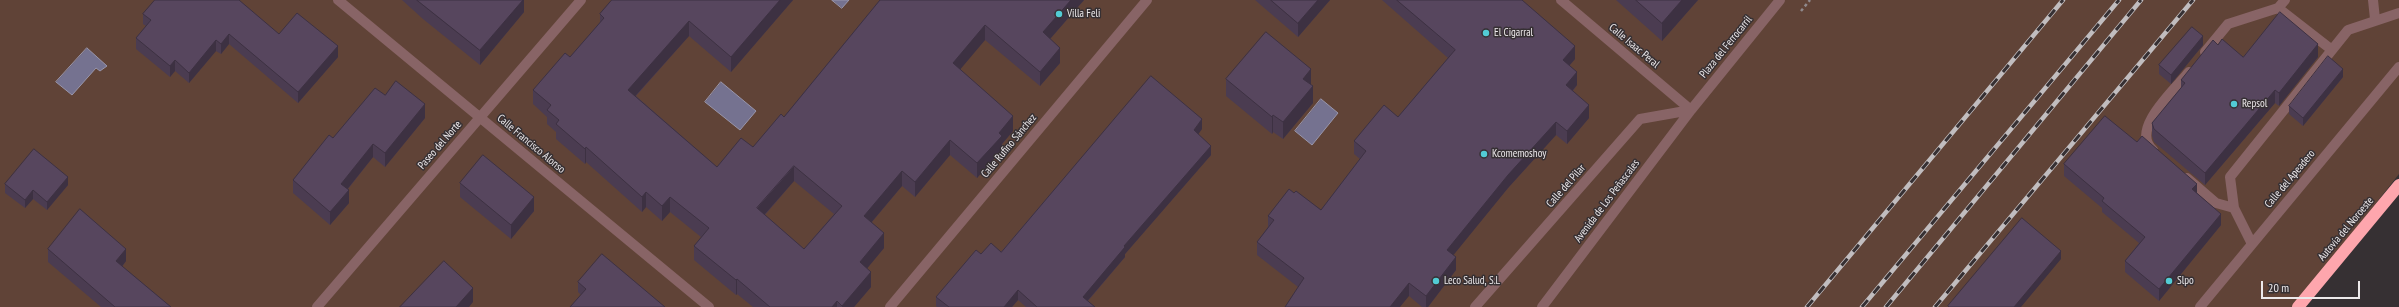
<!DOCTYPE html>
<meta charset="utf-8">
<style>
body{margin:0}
#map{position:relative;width:2399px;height:307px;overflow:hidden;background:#363033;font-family:"PT Sans Narrow",sans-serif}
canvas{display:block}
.scale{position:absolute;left:2261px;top:281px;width:99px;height:18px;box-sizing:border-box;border:2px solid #ede9eb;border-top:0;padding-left:5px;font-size:12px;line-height:14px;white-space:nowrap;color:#ede9eb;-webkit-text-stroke:3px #363033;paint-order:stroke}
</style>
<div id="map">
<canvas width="2399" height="307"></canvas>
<div class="scale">20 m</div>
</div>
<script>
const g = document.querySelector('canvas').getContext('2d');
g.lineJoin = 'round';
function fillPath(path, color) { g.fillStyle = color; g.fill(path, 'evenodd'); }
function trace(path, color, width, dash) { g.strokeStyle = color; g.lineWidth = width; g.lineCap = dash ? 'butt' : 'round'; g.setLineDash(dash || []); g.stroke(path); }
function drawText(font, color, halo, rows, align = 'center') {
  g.font = font + ' "PT Sans Narrow",sans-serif'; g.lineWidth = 3; g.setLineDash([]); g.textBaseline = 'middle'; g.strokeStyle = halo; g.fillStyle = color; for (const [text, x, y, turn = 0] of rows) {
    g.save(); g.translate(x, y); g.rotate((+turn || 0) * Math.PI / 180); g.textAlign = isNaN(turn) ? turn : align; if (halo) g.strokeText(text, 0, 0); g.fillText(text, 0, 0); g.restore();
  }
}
fillPath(new Path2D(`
 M0,0H2399V174L2294,307H0Z`), '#604337');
const water = new Path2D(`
 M832,0H849L842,8Z
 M87,48L107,66L100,71L96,68L72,95L56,82Z
 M721,82L756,111L740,130L705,102Z
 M1321,99L1338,113L1312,145L1295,131Z`);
fillPath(water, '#757290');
trace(water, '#9996ab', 1);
trace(new Path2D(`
 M1801,11L1810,0`), '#8f898c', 2.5, [3, 3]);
trace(new Path2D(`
 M338,0L709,307
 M1561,0L1691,110
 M2285,0L2278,8L2332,50
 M2373,0L2375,19
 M2205,52L2228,24L2278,8
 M2153,150C2129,130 2175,89 2189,72
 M2187,178L2216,203L2234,208
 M2252,244L2234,208L2230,177L2348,30L2399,13
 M317,307L581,0
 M890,307L1147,0
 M1475,307L1640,119L1691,110
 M1542,307L1691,110L1780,0
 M2200,307L2399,67`), '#886466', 10);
trace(new Path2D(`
 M2298,307L2399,185`), '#fea6ad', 12);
const rail = new Path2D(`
 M1807,307L2063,0
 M1862,307L2119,0
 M1886,307L2141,0
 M1935,307L2193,0`);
trace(rail, '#c1bdbf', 4.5);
trace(rail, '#363033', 3, [9]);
fillPath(new Path2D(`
 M402,0H524V12L480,65L423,19Z
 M612,0H793L731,72L689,36L636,96L717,167L753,147L784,117L880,0H1084L1050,39L1060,63L1040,86L985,40L960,69L1013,131L1002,144V150L977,178L950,155L915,197L902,186L872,222L884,248L867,268L871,287L854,307H753L737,294L736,295L694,260V246L701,237L670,212L662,221L646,207L642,212L586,162L585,164L556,139V132L547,124V117L533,104V90L570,57L600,23V14ZM794,181L834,214L804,249L765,215Z
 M1255,0H1330L1298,37Z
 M1382,0H1522L1575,59L1569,66L1577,85L1573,91L1589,118L1567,144L1556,135L1508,188L1453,255L1456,270L1428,307H1422L1409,296L1298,287L1257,255V242L1268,227V216L1294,193L1321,210L1360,159L1354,154V141L1398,117L1448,58Z
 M1616,0H1698L1662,41Z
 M143,14L279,34L338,57L298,103L229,44L221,54L216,51L189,83L175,71L170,77L136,49V38L146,26L143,24Z
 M2203,45L2171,84L2159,74V65Z
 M2218,45L2243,57H2318L2279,106L2275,103L2205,185L2154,142L2152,136V123L2181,89V80Z
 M2343,77L2303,126L2289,114V106Z
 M1226,79L1311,85L1313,103L1283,139L1273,132L1272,134L1226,96Z
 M385,95L425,118L385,167L373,157L348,189L349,203L330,225L293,193V180L333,138Z
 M1202,129L1198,134L1211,155L1125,254V257L1088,301L1095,307H1026L1018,300L1012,307H937L936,306V297L981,254L1001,252Z
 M2064,164L2197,193L2221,225L2159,301L2125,272V261L2139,243L2102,212V208L2064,176Z
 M460,183L534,211L511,239L460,197Z
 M5,184L68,185L47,210L33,199L25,208L5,193Z
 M48,249L126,261L122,267L171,307H101L48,262Z
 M578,282L665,307L581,295L578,292Z`), '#4b3c51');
fillPath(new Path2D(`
 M523,0H524V12L480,65V50Z
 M780,0H793L731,72V57Z
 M1071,0H1084L1043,47V32Z
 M1318,0H1330L1298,37V23Z
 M1682,0H1698L1662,41V23Z
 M689,21V36L628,104V90Z
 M985,25V40L953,78V63Z
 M229,34V44L221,54V44Z
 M2203,36V45L2171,84V75Z
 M216,40V51L189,83V73Z
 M2318,44V57L2279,106V93Z
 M338,46V57L298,103V92Z
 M1575,46V59L1563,73V60Z
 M1060,48V63L1040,86V72Z
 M175,60V71L170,77V66Z
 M1311,69V86L1303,79Z
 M2343,69V77L2303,126V118Z
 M1577,72V85L1566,98V85Z
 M1313,86V103L1283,139V122Z
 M2275,90V103L2205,185V173Z
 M425,104V118L385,167V153Z
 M1589,105V118L1567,144V131Z
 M1273,115V132L1272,134V117Z
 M1013,116V131L1002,144V150L977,178V163L999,133Z
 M1202,119V129L1194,140V130Z
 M1556,122V135L1508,188L1447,263V250L1508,175Z
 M950,140V155L915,197V182Z
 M373,144V157L341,197V184Z
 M1211,146V155L1125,254V257L1083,306V297L1124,246Z
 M586,147V162L585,164V149Z
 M794,166V181L757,223V208Z
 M902,171V186L864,231V216Z
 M68,177V185L47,210V202Z
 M2197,184V195L2192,189Z
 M33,190V199L25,208V200Z
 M349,190V203L330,225V212Z
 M646,192V207L642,212V197Z
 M534,197V211L511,239V225Z
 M670,197V212L662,221V206Z
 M2221,214V225L2159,301V289Z
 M884,233V248L860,277V262Z
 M126,249V261L116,274V261Z
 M2061,251V259L2021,307H2014Z
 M1456,257V270L1428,307H1426V296Z
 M871,272V287L854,307H842V306Z
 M737,279V294L736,295V280Z
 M1409,283V296L1400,307H1390Z
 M473,288V302L469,307H456Z
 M1018,290V300L1012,307H1004Z
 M837,301V307H832Z`), '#3d3142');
const building = new Path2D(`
 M155,0H239L279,34L297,13L338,46L298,92L229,34L221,44L216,40L189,73L175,60L170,66L136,38L151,20L143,14Z
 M417,0H523L480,50Z
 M612,0H780L731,57L689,21L628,90L717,167L741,138L753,147L781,114L784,117L880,0H1071L1043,32L1060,48L1040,72L985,25L953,63L1013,116L999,133L1002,136L977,163L950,140L915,182L902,171L864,216L884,233L860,262L871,272L842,306L837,301L832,307H770L737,279L736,280L694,246L709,228L670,197L662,206L646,192L642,197L586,147L585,149L556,124L559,120L547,110L551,105L533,90L565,53L570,57L604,18L600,14ZM794,166L842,206L804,249L757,208Z
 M1271,0H1318L1298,23Z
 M1397,0H1522L1575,46L1563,60L1577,72L1566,85L1589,105L1567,131L1556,122L1508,175L1447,250L1456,257L1426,296L1409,283L1390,307H1285L1304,278L1257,242L1274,220L1268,216L1289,189L1294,193L1296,191L1321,210L1366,151L1354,141L1384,105L1398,117L1455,50Z
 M1636,0H1682L1662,23Z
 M2280,12L2318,44L2279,93L2275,90L2205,173L2154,129L2152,123L2185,83L2181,80L2213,40L2218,45L2222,39L2243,57Z
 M2192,27L2203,36L2171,75L2159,65Z
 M1266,32L1311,69L1303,79L1313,86L1283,122L1273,115L1272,117L1226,79Z
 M2328,56L2343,69L2303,118L2289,106Z
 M1151,76L1202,119L1194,130L1211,146L1124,246L1125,247L1083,297L1095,307H1037L1018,290L1004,307H949L936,297L976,250L981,254L991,243L1001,252Z
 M396,81L425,104L385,153L373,144L341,184L349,190L330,212L293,180L329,135L333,138L375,88L385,95Z
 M2105,116L2137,142L2142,136L2197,184L2192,189L2221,214L2159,289L2125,261L2145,237L2102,201L2104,198L2064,164Z
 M34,149L68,177L47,202L33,190L25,200L5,184Z
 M483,155L534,197L511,225L460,183Z
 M80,209L126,249L116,261L171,307H115L48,249Z
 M2022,218L2061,251L2014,307H1949L1948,306Z
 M602,254L665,307H570L586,289L578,282Z
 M444,261L473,288L456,307H400Z`);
fillPath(building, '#57465e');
trace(building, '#3d3142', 1);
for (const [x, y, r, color] of [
 [1059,14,4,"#52ccd5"],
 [1486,33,4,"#52ccd5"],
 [2234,104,4,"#52ccd5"],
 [1484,154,4,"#52ccd5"],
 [1436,281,4,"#52ccd5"],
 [2169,281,4,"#52ccd5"]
]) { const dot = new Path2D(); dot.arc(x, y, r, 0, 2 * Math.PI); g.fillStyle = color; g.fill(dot); trace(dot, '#363033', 1.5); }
drawText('11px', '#ede9eb', '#363033', [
 ["Villa Feli",1067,14],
 ["El Cigarral",1494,33],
 ["Repsol",2242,104],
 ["Kcomemoshoy",1492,154],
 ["Leco Salud, S.L",1444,281],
 ["Slpo",2177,281]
], 'left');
drawText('11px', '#ede9eb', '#363033', [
 ["Calle Isaac Peral",1634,46,40],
 ["Plaza del Ferrocarril",1726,47,-51],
 ["Calle Francisco Alonso",531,144,40],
 ["Paseo del Norte",440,145,-49],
 ["Calle Rufino Sánchez",1009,146,-50],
 ["Calle del Apeadero",2290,179,-50],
 ["Calle del Pilar",1566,186,-49],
 ["Avenida de Los Peñascales",1607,201,-53],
 ["Autovía del Noroeste",2346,229,-50]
]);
</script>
